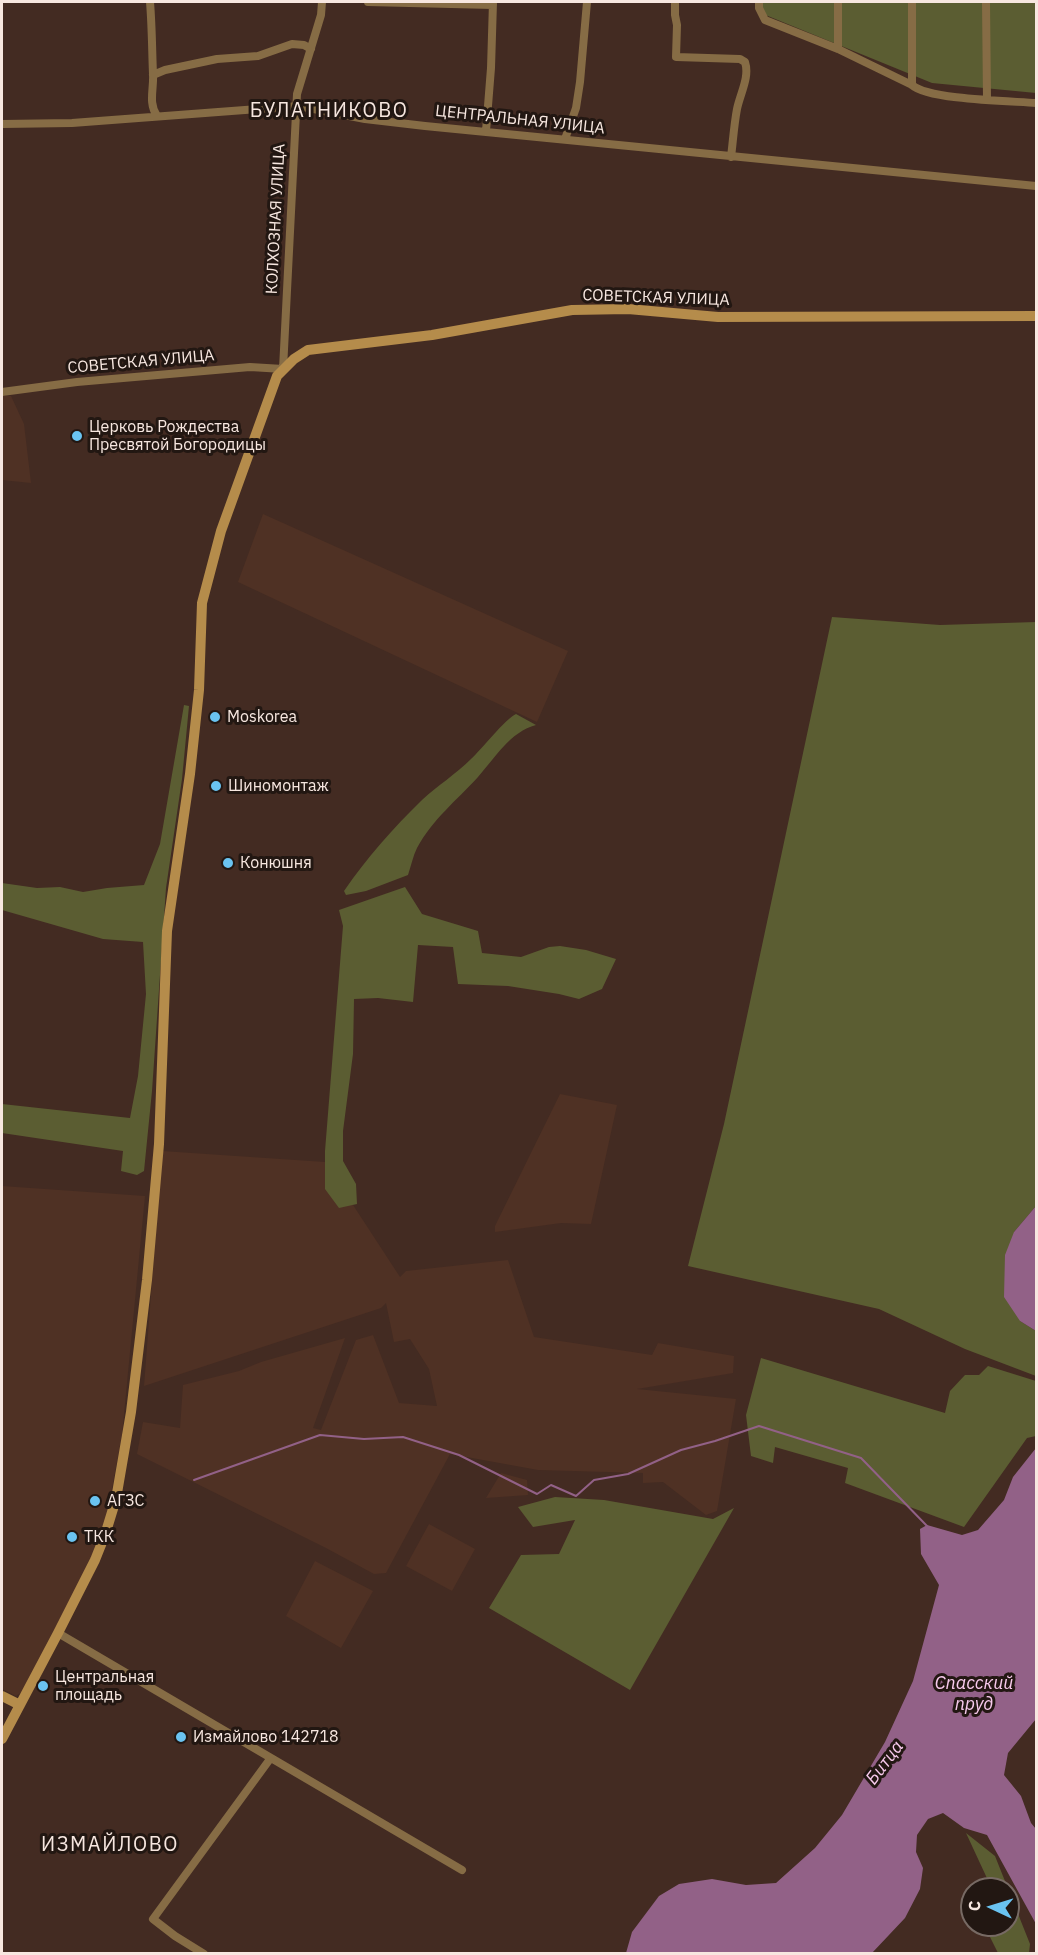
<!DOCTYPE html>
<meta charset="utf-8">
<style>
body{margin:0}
#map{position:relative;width:1038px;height:1955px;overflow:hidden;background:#432b22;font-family:"IBM Plex Sans",sans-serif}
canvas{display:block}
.frame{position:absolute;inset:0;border:3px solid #f7e7e0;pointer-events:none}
.north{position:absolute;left:960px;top:1877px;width:60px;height:60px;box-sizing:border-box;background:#221712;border:2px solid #776a64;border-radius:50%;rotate:274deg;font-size:16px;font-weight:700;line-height:24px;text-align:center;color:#f7e7e0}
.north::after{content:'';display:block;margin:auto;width:21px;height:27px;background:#6ac3f1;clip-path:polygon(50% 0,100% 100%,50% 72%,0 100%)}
</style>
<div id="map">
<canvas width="1038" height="1955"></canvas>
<div class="frame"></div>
<div class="north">С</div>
</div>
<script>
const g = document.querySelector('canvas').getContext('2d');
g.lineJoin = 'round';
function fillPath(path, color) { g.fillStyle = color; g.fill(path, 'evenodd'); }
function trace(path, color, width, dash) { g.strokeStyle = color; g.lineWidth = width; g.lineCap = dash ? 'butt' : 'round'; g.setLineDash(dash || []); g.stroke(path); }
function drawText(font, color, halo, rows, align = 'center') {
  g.font = font + ' "IBM Plex Sans",sans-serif'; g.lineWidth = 6; g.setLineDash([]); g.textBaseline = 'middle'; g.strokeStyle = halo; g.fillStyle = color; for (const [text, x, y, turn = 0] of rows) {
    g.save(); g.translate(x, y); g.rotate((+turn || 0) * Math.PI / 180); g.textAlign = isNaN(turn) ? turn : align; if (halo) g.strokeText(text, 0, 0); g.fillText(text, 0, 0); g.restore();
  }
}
fillPath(new Path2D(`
 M2,396H11L24,424L31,483L2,480Z
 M263,514L568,651L537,722L238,582Z
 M560,1094L617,1105L591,1224L561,1223L495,1232V1226Z
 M162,1151L325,1162L400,1277L406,1271L508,1260L534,1337L652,1355L658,1343L734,1356L733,1373L637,1389L736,1399L717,1511L706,1515L663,1482L643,1483V1473L538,1470L450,1454L386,1573L374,1574L326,1548L137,1454L143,1422L180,1428L183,1385L239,1371L261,1362L345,1338L313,1428L321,1430L356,1340L373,1335L399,1403L437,1406L429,1369L410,1339L394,1342L386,1303L381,1308L144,1386Z
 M2,1186L145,1196L122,1435L104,1531L51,1639L22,1692L16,1696L2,1689Z
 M501,1473L527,1480L528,1495L486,1498Z
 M429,1524L475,1549L452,1591L406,1566Z
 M315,1561L373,1591L341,1648L286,1616Z`), '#4f3124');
fillPath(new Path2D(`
 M760,2H1036V93L932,83L763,14Z
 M832,617L940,625L1036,622V1206L1014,1232L1020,1321L1036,1331V1376L965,1349L879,1309L688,1266L724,1124Z
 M184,705L189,706L182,779L166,888L152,1091L144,1171L137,1175L121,1171L123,1151L2,1133V1104L130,1118L138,1076L146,994L143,942L103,939L2,910V883L37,888L60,887L83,892L107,888L144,885L160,844Z
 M516,714L536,725C511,731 494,759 478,777C456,801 433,819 417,848C413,856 411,866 408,875L366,891L346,895L344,891C366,859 393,828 422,800C437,786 456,774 471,759C482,749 505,719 516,714Z
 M405,887L422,914L478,931L482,953L521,957L549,947L560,946L586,950L616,959L602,989L579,999L559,994L508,986L458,984L453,947L418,945L413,1002L378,998L354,999L353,1054L343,1131V1161L356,1184L357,1204L339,1208L325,1189V1151L343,926L339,910Z
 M761,1358L945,1413L950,1391L965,1375H979L988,1366L1036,1381V1436L1027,1438L964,1527L845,1483L848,1468L775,1447L773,1463L751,1456L746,1415Z
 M555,1497L604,1500L713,1519L734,1508L630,1690L489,1608L521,1555L559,1554L575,1520L533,1527L518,1507Z
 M966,1833L995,1856L1030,1944L1029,1953H998L984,1925H1008V1889H992Z`), '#5b5d32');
fillPath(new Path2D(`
 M1036,1206V1331L1020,1321L1004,1297L1005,1255L1014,1232Z
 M1036,1448V1719L1008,1753L1004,1775L1021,1796L1031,1823L1036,1829V1924L987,1835L964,1828L943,1813L928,1819L917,1835L916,1852L923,1868L920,1889L905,1918L872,1953H626L632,1932L659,1896L679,1884L712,1879L746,1885L776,1883L815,1848L842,1815L885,1742L913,1681L939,1585L921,1554L920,1529L927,1525L962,1535L978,1530L1004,1500L1013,1477Z`), '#926187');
trace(new Path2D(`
 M194,1480L320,1435L364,1439L403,1437L459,1455L537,1494L551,1485L576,1496L594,1480L628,1474L681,1450L715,1441L759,1426L861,1458L928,1527`), '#926187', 2);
trace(new Path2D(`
 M150,2C152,26 152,50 153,74C154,89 148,103 157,116
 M368,2L493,5
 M675,2V15L677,25L676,57L740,59L745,62C750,77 740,94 737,109C734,125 733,141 731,157
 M759,2V8L765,20L838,49L912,85C928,100 1012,101 1036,103
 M838,2V49
 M912,2V85
 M986,2L987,99
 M153,75L165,70L217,59L258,56L292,44L304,45L311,49
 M2,124L72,123L298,106L365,119L425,126L1036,186
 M486,131L491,68L493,2
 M565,139L576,108L580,82L587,2
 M2,392L77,382L250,367L283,369L297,94L321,15L322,2
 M58,1633L462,1870
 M204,1954L175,1936L153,1919L270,1759`), '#866c45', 8);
trace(new Path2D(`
 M2,1696L20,1705
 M2,1739L58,1633L95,1560L105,1535L116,1499L131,1412L147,1280L159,1144L167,931L190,774L199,690L202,603L221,531L277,376L294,359L308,350L432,335L572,310L628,309L718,317L1036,316`), '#b58c4b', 10);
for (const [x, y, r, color] of [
 [77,436,6,"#6ac3f1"],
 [215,717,6,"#6ac3f1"],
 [216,786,6,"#6ac3f1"],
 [228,863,6,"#6ac3f1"],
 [95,1501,6,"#6ac3f1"],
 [72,1537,6,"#6ac3f1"],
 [43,1686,6,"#6ac3f1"],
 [181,1737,6,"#6ac3f1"]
]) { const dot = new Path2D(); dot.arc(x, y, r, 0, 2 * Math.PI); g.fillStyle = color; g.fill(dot); trace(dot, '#221712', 2); }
drawText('16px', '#f7e7e0', '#221712', [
 ["ЦЕНТРАЛЬНАЯ УЛИЦА",520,120,6],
 ["КОЛХОЗНАЯ УЛИЦА",276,219,-87],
 ["СОВЕТСКАЯ УЛИЦА",656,298,2],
 ["СОВЕТСКАЯ УЛИЦА",141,362,-5]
]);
drawText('16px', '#f7e7e0', '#221712', [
 ["Церковь Рождества",89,427],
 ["Пресвятой Богородицы",89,445],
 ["Moskorea",227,717],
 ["Шиномонтаж",228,786],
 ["Конюшня",240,863],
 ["АГЗС",107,1501],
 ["ТКК",84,1537],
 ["Центральная",55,1677],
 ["площадь",55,1695],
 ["Измайлово 142718",193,1737]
], 'left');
drawText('italic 18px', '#f8caed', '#221712', [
 ["Спасский",974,1684],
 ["пруд",974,1705],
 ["Битца",885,1763,-53]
]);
g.letterSpacing = '1.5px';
drawText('20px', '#f7e7e0', '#221712', [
 ["БУЛАТНИКОВО",329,111],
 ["ИЗМАЙЛОВО",110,1845]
]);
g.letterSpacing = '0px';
</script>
